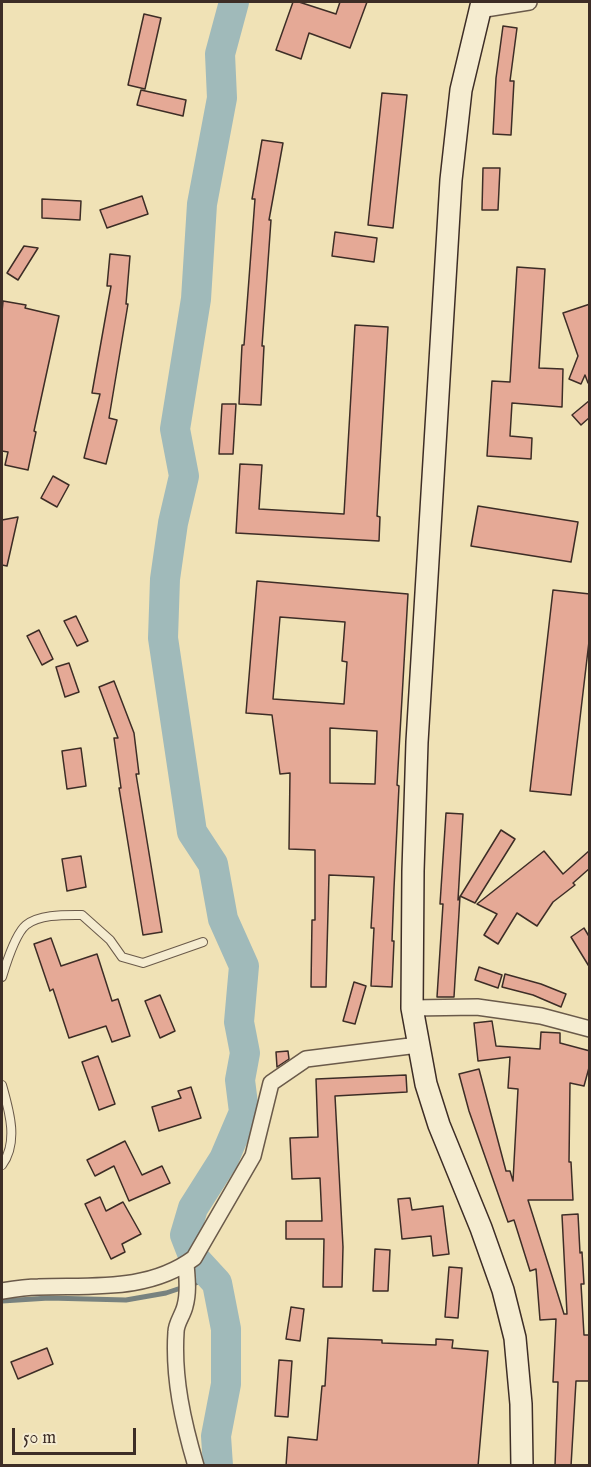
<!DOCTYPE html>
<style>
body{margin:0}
#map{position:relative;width:591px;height:1467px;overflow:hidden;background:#f0e2b6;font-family:"IM FELL English",serif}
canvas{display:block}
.frame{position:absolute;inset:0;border:3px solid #3d2d26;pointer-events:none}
.scale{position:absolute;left:12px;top:1428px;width:124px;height:27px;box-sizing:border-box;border:3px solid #3d2d26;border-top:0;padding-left:8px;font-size:18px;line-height:21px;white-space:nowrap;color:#3d2d26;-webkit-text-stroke:4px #f5ecd0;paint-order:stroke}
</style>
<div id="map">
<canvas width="591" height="1467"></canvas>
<div class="frame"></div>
<div class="scale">50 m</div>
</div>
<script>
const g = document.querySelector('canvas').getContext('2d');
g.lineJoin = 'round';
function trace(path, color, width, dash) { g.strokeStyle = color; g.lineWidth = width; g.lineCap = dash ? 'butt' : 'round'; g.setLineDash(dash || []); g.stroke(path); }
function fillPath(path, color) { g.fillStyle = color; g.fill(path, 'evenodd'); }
trace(new Path2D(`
 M2,1301L49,1298L126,1300L166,1293L196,1283L200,1265`), '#78827f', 5);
trace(new Path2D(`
 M218,1466L216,1436L226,1384V1329L217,1283L194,1258L185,1235L193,1208L224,1159L244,1112L240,1080L245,1053L239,1022L244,966L223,919L213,864L192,832L163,638L165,579L173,523L184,476L175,429L196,299L202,204L222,98L220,54L234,2`), '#a0baba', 30);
const building = new Path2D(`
 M293,2H299L336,14L340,2H367L350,48L309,33L301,59L276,50Z
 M144,14L161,18L145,89L128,85Z
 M503,26L517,28L510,81H514L511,135L493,134L496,78Z
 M141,90L186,100L183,116L137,105Z
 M382,93L407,95L393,228L368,225Z
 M262,140L283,143L269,220H271L262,346H264L261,405L239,404L242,345H244L255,199H252Z
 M483,168H500L498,210H482Z
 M142,196L148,214L107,228L100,210Z
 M42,199L81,201L80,220L42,218Z
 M335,232L377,238L374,262L332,256Z
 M24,246L38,248L18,280L7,273Z
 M110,254L130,256L126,304H128L109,418L117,420L106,464L84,458L100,394L92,393L111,286H107Z
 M517,267L545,269L539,368L563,369L562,407L512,403L510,436L532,438L531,459L487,456L492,381L510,382Z
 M3,301L26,305L25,308L59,316L34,431L36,432L28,470L5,465L8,452L2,451V312Z
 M590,304V383H588L585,375L581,384L569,379L578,356L563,313Z
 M355,325L388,327L377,516L380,517L379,541L236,533L240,464L262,465L259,509L344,514Z
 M590,400V417L581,425L572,415Z
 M222,404H236L233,454H219Z
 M53,476L69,485L57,507L41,498Z
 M478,506L578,522L571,562L471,546Z
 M18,517L7,566L2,565V520Z
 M257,581L408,594L397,785L399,786L394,888L392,941H394L392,987L371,986L374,928H371L374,877L329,875L326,987H311L312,920H315V850L289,849L290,773L280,774L272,715L246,713ZM280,617L345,622L342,661L347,662L344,704L273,699ZM330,728L377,731L375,784L330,783Z
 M553,590L590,594V633L571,795L530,791Z
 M76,616L88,641L77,646L64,621Z
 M39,630L53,659L42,665L27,636Z
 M69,663L79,692L65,697L56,667Z
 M114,681L134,733L139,774H136L162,932L143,935L119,788H121L114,738H118L99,687Z
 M81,748L86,786L67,789L62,751Z
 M446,813L463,814L458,900L501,830L515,839L475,903L460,896L454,997H437L443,904H440Z
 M590,850V868L573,883L575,885L553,902L537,926L517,913L498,944L484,935L497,914L477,904L544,851L563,874Z
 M81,856L86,887L67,891L62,859Z
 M584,928L590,938V968L571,937Z
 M51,938L61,966L97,954L112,1001L118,999L130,1036L112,1042L106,1026L69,1038L53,989L50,991L34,944Z
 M479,967L502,975L498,988L475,980Z
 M505,974L541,984L566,994L561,1007L533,995L502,987Z
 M354,982L366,986L355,1024L343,1021Z
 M160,995L175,1031L160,1038L145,1001Z
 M492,1021L496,1046L540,1049L541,1032L560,1033V1043L590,1051V1064L584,1086L570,1083L569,1162H571L573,1200H528L564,1314H567L562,1215L578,1214L580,1253L582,1252L584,1284H581L584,1335H590V1381H576L571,1466H555L558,1382H553L556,1319L540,1320L536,1269L530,1271L514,1220L508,1222L469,1111L459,1074L479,1069L506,1171H510L513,1181L518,1089L508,1088L510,1057L478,1061L474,1023Z
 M288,1051L289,1059L277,1067L276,1052Z
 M98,1056L115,1104L99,1110L82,1062Z
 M406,1075L407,1092L335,1096L343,1247L342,1287H323L324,1239H286V1221H322L320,1178L292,1179L290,1138L318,1137L316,1079Z
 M191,1087L201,1118L159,1131L152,1107L181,1098L178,1091Z
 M125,1141L142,1175L162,1166L170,1183L129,1201L114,1166L95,1176L87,1160Z
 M100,1197L106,1211L123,1202L141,1234L122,1244L125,1252L111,1259L85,1204Z
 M410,1198L412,1210L443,1206L449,1254L433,1256L431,1236L402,1239L398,1199Z
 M375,1249L390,1250L388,1291H373Z
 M449,1267L462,1268L458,1318L445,1317Z
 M291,1307L304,1309L300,1341L286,1339Z
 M328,1338L382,1340V1343L436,1345V1339L453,1340L452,1348L488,1351L478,1466H286L288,1437L317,1440L322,1386H325Z
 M47,1348L53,1364L18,1379L11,1362Z
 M279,1360L292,1361L288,1417L275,1416Z`);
fillPath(building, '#e5a996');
trace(building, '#3d2d26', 1.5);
const lane = new Path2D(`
 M2,977C6,964 15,934 26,925C40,914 65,915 82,915L110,940L122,957L143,963L203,942
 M2,1085C9,1110 19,1142 2,1165`);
const street = new Path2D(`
 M479,10L529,2
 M412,1008L477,1007L541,1016L590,1029
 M186,1264C187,1277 189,1292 185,1306C183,1315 176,1323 176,1332C173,1378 183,1422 196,1466
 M2,1291C14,1289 26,1287 38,1287C92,1285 148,1292 194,1258L253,1156L271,1083L306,1059L418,1045`);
const secondary = new Path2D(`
 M482,2L461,90L451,180L417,742L413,871L412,1008L426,1084L439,1125L481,1228L503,1290L515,1338L521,1404L522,1466`);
trace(lane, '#6a5a4a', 10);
trace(street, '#6a5a4a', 18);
trace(secondary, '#3d2d26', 24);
trace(lane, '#f5ecd0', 8);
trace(street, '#f5ecd0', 15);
trace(secondary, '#f5ecd0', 21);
</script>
